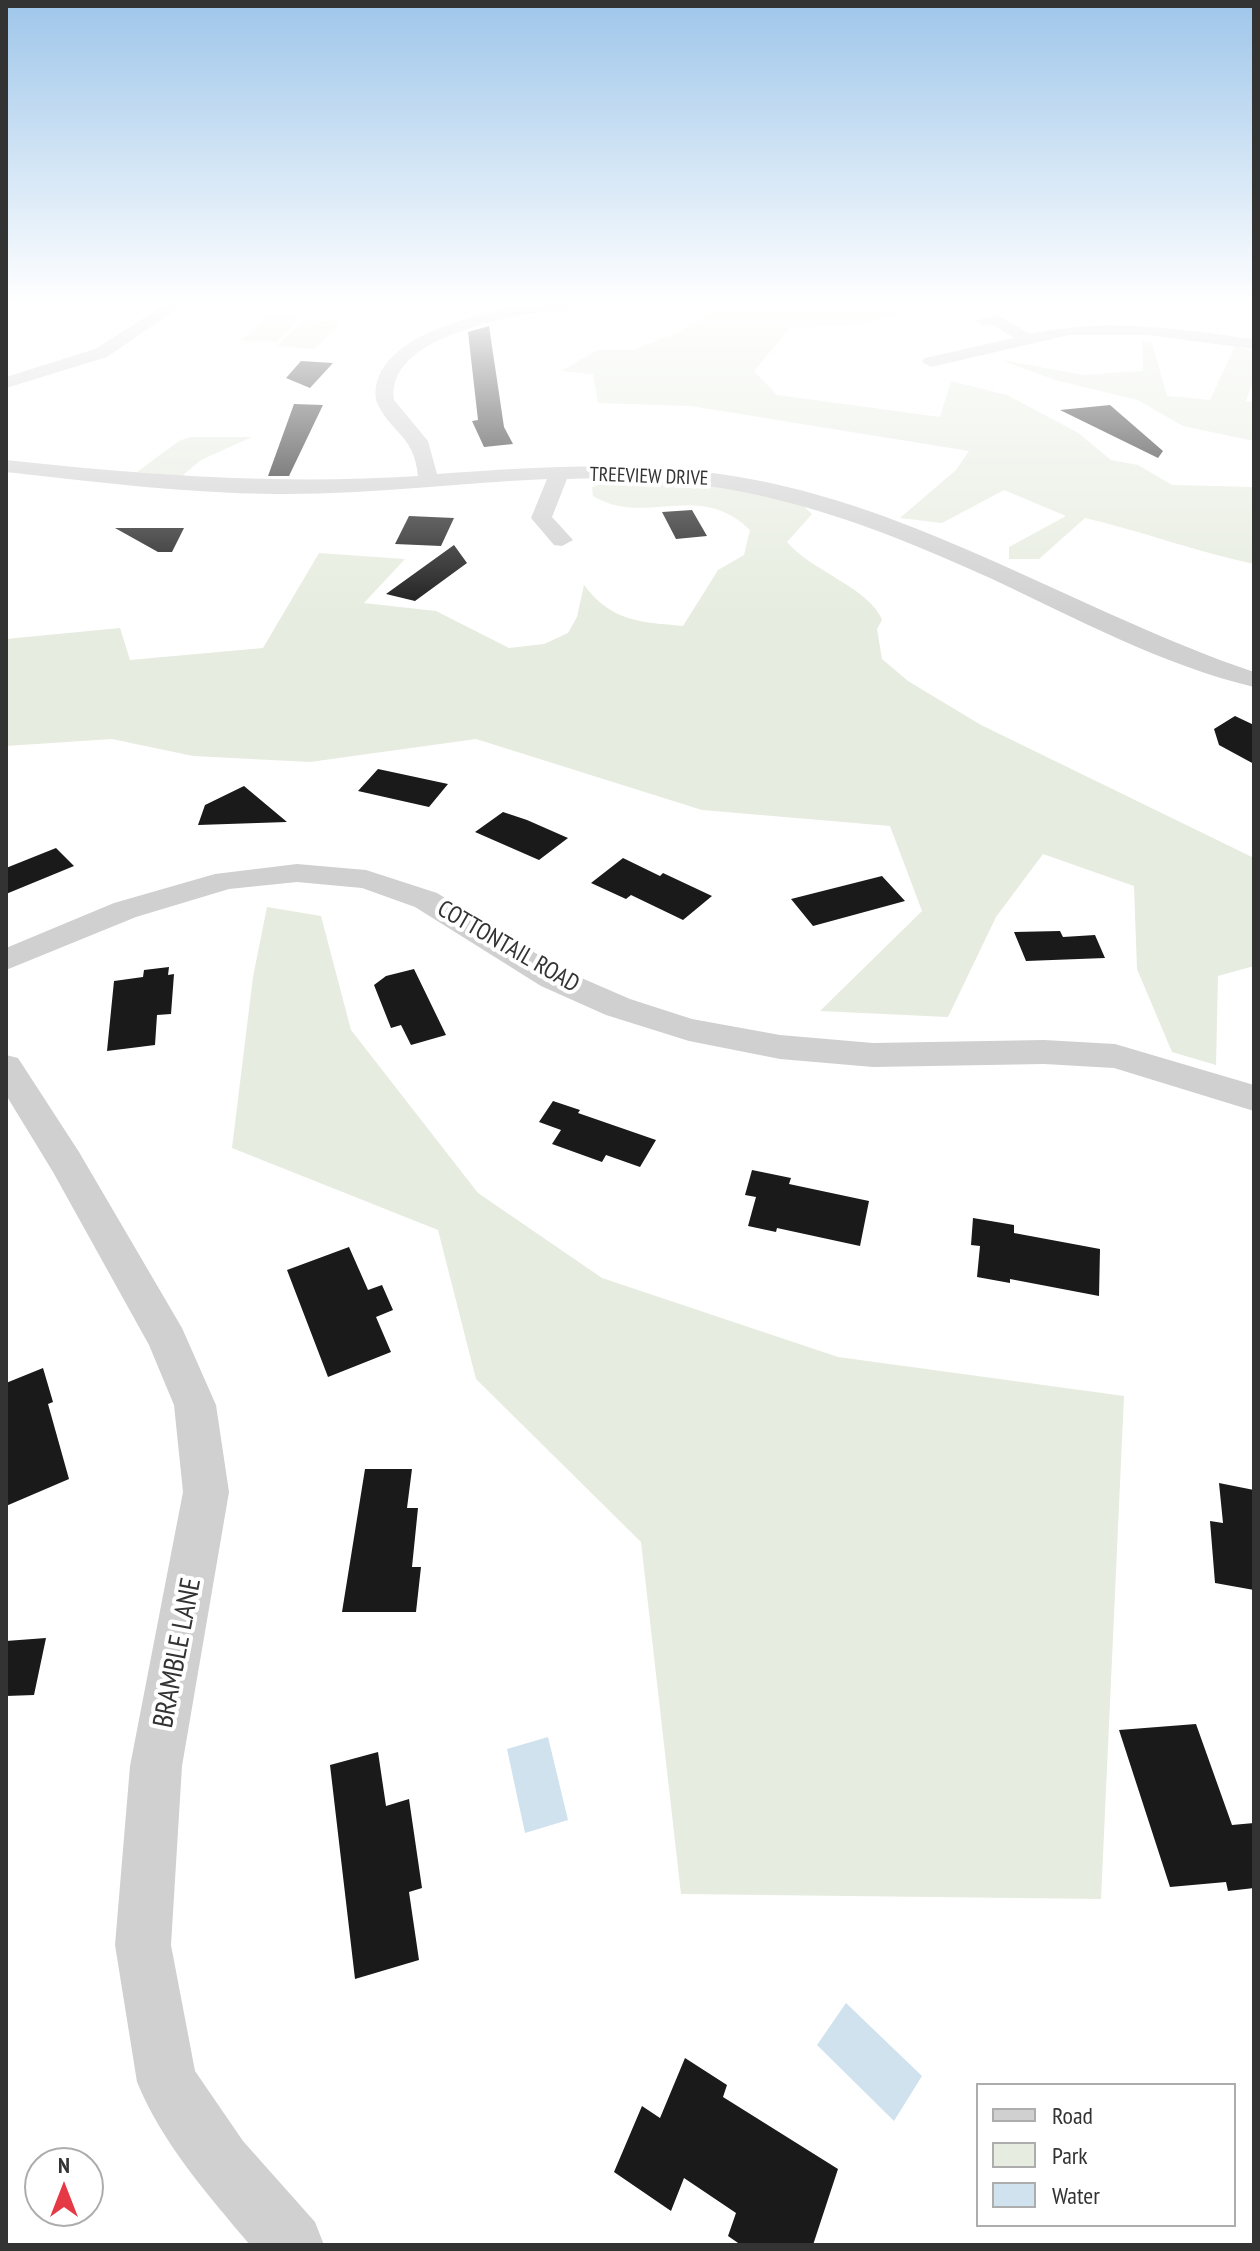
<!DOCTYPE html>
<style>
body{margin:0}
#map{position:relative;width:1260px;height:2251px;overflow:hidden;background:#fff;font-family:"PT Sans Narrow",sans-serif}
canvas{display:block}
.frame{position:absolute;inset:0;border:8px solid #333;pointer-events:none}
.legend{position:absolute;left:976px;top:2083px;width:260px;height:144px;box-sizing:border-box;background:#fff;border:2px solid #adadad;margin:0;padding:10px 14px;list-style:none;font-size:24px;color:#333}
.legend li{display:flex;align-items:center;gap:16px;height:40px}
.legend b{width:40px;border:2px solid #adadad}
.north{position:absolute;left:24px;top:2147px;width:80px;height:80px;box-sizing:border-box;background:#fff;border:2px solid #adadad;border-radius:50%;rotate:0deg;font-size:22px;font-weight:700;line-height:32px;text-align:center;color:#333}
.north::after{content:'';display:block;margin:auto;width:28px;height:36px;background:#e63946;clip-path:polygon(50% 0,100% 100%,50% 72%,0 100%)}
</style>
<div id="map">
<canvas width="1260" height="2251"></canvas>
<div class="frame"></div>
<ul class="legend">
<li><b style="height:10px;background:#d0d0d0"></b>Road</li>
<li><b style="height:22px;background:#e6ecdf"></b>Park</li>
<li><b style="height:22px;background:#cfe2ee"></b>Water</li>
</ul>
<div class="north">N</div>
</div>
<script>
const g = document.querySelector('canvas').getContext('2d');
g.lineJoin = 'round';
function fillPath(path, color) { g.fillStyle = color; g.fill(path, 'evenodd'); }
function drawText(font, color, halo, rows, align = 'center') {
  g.font = font + ' "PT Sans Narrow",sans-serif'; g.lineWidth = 8; g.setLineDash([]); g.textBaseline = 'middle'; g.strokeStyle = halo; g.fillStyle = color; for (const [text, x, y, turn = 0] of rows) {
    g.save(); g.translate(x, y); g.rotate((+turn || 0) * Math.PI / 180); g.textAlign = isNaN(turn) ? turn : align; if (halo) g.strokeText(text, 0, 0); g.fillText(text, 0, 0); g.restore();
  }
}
fillPath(new Path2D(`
 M735,302H972L966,310L924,306L862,324L790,328L754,371L777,395L940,417L951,381L1007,395L1077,432L1111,460L1138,465L1172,485L1254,487V564C1196,552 1142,531 1085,518L1039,559H1009V547L1066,516L1004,490L942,523L900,518L956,470L969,451L691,406L598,403L593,374L561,371L597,350H633L676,333Z
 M267,316L301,318L276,342L241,341Z
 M303,320L340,322L315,349L277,346Z
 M1142,341L1152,343L1167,396L1210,400L1235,346L1254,351V379L1246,401L1254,402V441L1183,426L1138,400L1055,380L1001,360L1084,375L1143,371Z
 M190,437H252L201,460L182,476L137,472L179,441Z
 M614,480L700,484L797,500L812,514L787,542C810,570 871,589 882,620L877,629L882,659L908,681L981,725L1254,858V966L1218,976L1216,1065L1172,1052L1137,969L1134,886L1043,854L996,917L948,1017L820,1011L922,911L890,826L702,810L476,739L310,762L193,756L112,739L6,746V639L120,628L130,660L263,648L319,553L405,559L364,603L436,611L509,648L544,644L568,633L577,617L584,585C612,622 640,622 683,626L718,570L744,555L750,530C698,479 646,528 593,496L592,487Z
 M267,907L321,916L351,1030L478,1193L602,1278L838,1357L1124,1396L1101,1899L681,1894L641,1542L476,1379L438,1230L232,1148L253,977Z`), '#e6ecdf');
fillPath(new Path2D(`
 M548,1737L568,1820L525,1833L507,1749Z
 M846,2003L922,2076L894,2121L817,2045Z`), '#cfe2ee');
fillPath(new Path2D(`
 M489,326L504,427L513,444L484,447L472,421L478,420L468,332Z
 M301,361L333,363L310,388L286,378Z
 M294,404L323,405L289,476H268Z
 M1110,405L1163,451L1158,458L1060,410Z
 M692,510L707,536L676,539L662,512Z
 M409,516L454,518L441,546L395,544Z
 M115,528H184L172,552H158Z
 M454,545L467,563L415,601L386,594Z
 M1235,716L1254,725V764L1219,745L1214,729Z
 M378,769L448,784L429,807L358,791Z
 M244,786L287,822L198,825L205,805Z
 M503,812L527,820L568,838L539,860L475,832Z
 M56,848L74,866L6,894V868Z
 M623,858L660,876L663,873L712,896L683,920L631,895L626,899L591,883Z
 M882,876L905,901L813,926L791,899Z
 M1060,931L1063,937L1095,935L1105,958L1026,961L1014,932Z
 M169,967L168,975L174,974L171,1014L157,1015L155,1045L107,1051L114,981L143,977L144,970Z
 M414,969L446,1035L411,1045L401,1025L391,1028L374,985L386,976Z
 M553,1101L580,1110L578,1113L656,1140L640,1167L606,1155L602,1162L552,1144L561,1130L539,1122Z
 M752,1170L791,1178L789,1184L869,1201L860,1246L777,1228L776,1232L748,1226L756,1197L745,1195Z
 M973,1218L1014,1225V1233L1100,1249L1099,1296L1010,1279V1283L977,1277L980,1246L971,1245Z
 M349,1247L368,1290L382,1285L393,1310L376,1317L391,1352L328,1377L287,1270Z
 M43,1368L53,1402L48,1404L69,1479L6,1506V1383Z
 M365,1469H412L407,1508H418L412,1567H421L416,1612H342Z
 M1219,1483L1254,1490V1590L1215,1583L1210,1521L1223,1523Z
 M46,1638L34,1695L6,1696V1641Z
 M1196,1724L1232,1825L1254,1823V1888L1228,1891L1226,1882L1170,1887L1119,1730Z
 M378,1752L386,1806L409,1799L422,1888L409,1892L419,1960L355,1979L330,1765Z
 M685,2058L727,2085L723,2097L838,2169L813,2245H741L728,2236L736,2213L684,2178L671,2211L614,2172L642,2106L660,2118Z`), '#1a1a1a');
fillPath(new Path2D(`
 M169,302H187L107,357L6,388V377L95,349Z
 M545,302H580C568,312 542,311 527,314C486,322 386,343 394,400L428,441L437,474C536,467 635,460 733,476C917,505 1080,613 1254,672V687C1162,665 1075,618 990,578C847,513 727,472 567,479L552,517L573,540L562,546L554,545L531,518L547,479C455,483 366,495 274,494C184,493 95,482 6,472V460C144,475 278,485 418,476C414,433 389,433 376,400C368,331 497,310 545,302Z
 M996,315L1031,334C1105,317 1179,329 1254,339V349L1147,335H1069L931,367L922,362L925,358L1014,338L993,325L983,326L975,321Z
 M297,864L366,870L437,893L563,970L630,999L692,1019L780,1035L873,1043L1044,1040L1115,1044L1254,1085V1111L1114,1068L1044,1064L873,1067L780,1059L689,1041L606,1015L541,986L415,907L362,888L297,882L229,889L136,917L6,970V948L114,903L215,874Z
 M6,1055L18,1058L79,1152L182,1328L216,1405L229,1492L182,1766L171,1945L195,2071L243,2141L315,2222L324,2245H250C208,2195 162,2143 137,2082L115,1945L130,1766L183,1492L174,1405L149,1345L53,1172L6,1095Z`), '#d0d0d0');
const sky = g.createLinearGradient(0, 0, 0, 617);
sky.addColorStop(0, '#9ec6ea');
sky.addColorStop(0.49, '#fff');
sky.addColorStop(1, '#ffffff00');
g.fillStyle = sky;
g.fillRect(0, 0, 1260, 617);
drawText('20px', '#333', '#fff', [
 ["TREEVIEW DRIVE",649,477,2]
]);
drawText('24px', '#333', '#fff', [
 ["COTTONTAIL ROAD",508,947,30]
]);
drawText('28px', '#333', '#fff', [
 ["BRAMBLE LANE",178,1653,-79]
]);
</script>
